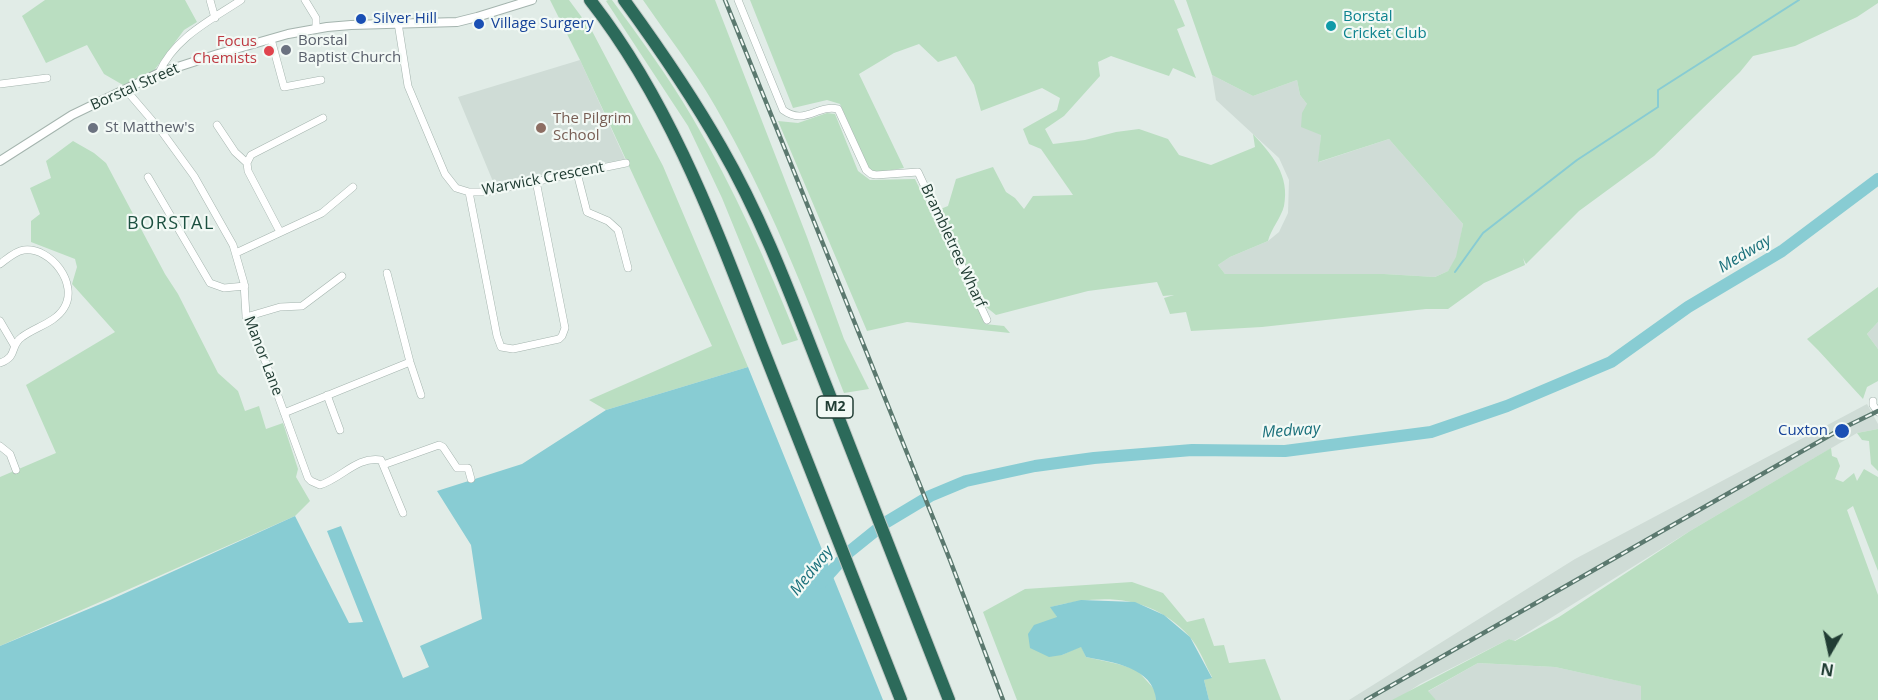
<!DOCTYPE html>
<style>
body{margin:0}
#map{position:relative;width:1878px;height:700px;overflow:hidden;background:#e1ece7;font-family:"Open Sans",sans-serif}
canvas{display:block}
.north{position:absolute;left:1800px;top:622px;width:60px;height:60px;-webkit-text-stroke:4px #f2f9f5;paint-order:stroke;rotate:189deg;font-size:16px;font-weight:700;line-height:24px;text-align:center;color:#213d34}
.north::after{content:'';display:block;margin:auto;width:21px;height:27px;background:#213d34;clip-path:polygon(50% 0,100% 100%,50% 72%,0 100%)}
</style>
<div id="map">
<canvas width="1878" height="700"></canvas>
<div class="north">N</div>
</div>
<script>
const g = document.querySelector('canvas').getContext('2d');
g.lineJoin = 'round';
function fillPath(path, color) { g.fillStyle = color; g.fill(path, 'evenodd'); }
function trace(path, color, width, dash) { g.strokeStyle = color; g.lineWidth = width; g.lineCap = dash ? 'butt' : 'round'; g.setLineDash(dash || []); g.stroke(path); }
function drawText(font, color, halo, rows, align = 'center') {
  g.font = font + ' "Open Sans",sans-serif'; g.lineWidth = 4.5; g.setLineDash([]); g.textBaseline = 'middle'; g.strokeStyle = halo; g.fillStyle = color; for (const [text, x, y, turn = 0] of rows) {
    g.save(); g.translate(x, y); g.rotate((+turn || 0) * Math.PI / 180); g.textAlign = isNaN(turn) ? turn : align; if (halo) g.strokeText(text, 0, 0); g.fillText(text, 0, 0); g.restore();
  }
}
fillPath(new Path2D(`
 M580,60L625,159L494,184L458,97Z
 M1212,75L1253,96L1297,80L1300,95L1307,104L1321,135L1319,162L1389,139L1463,224L1457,257L1448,271L1435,277L1384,274H1225L1218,265L1230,257L1268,241L1279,232L1288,213L1289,180L1279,158L1216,100Z
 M1878,322V349L1867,334Z
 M1867,404L1878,424V429L1857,433L1690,531L1514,641L1509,639L1420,684L1396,700H1349L1575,559Z
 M1478,663L1555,667L1642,686L1641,700H1436L1427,692Z`), '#cfdcd6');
fillPath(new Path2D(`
 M45,0H185L197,22L184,30L153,72L123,85L104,74L87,45L46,63L22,16Z
 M550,0H569L592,31L663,166L748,367L606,410L589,400L712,346L580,60Z
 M608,0H612C640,38 668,76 692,117C734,188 767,263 798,340L782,345L722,198L688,126L606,1Z
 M643,0H715L807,237L844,339L869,389L844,393C806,295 768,197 715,106C694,69 667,35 643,0Z
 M750,0H1174L1185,26L1177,29L1196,78L1173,68L1169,76L1111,56L1098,62L1100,76L1064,116L1045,129L1053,144L1085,140L1116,132L1139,129L1168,139L1179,155L1211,165L1255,147L1253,134C1272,155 1290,175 1284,206C1281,218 1271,229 1268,241L1230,257L1218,265L1225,274H1384L1435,277L1448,271L1456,257L1463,224L1389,139L1318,162L1321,135L1301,127L1302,113L1307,104L1300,95L1297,80L1253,96L1212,75L1186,0H1878V3L1857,17L1795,46L1753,56L1740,72L1654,156L1579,211L1526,264L1523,258L1525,265L1484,283L1448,309H1426L1262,327L1191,331L1186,312L1170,314L1164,298L1174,295L1163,296L1157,282L1088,291L996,315L985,306L938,210L948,206L956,179L993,167L1006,192L1015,198L1024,209L1033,196L1073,195L1041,149L1029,144L1023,129L1057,110L1060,98L1042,88L981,111L974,85L956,56L938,62L919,44L894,53L859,74L904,168L874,173L869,168L840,104L827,100L793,108Z
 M827,113L835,114L858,171L870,180L915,179L985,324L1004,326L1010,333L907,322L867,331L778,121L798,123Z
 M73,141L94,153L106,163L165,274L178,294L218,373L238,391L245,411L259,406L266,429L283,423L298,469L296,477L310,501L295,516L0,646V477L56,453L26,385L115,332L72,284L77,267L75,259L31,242V221L40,214L30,188L51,178L46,161Z
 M1878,287V322L1867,334L1878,349V381L1867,387L1863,399L1818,350L1807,339Z
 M1878,429V471L1871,464L1869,441L1862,440L1857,433Z
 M1831,448L1832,456L1837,458L1840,466L1835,479L1843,482L1854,473L1857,481L1864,469L1878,477V571L1853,506L1847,510L1878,595V700H1641V686L1555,667L1478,663L1428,691L1436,700H1392L1509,639L1515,641L1559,617L1690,531Z
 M1132,582L1163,593L1187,622L1204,618L1214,646L1224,645L1229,663L1265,659L1281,700H1209L1204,680L1212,677C1205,664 1199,647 1189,636C1150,594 1102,594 1051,607L1057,617L1062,655L1081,646L1086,657L1118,664L1137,670L1155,690L1156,700H1017L983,612L1025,589Z`), '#badec1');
fillPath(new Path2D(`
 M748,367L883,700H0V646L110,600L295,516L349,623L363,622L327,531L341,526L403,678L429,667L420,646L482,619L471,545L437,491L522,464L606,410Z
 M1081,600L1135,602L1164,615L1190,637L1212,678L1204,680L1209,700H1156C1154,667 1111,662 1086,657L1081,647L1062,655L1049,657L1030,648L1028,634L1034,625L1057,617L1050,607Z`), '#88ccd3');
trace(new Path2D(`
 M1455,272L1483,233L1577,160L1658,107V90L1799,0`), '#88ccd3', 2);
trace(new Path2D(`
 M821,583L849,552L885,523L930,496L966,481L1035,466L1094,458L1192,450L1285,451L1431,432L1507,406L1611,362L1688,307L1782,251L1878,179`), '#88ccd3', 12);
const minor = new Path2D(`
 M210,0L215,18
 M305,0L316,18V29
 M738,0L783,110C805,126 817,104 838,109L866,170L871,174L876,175L918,172L987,320
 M398,23L408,86L445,174L456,188L469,192H485L626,163
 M271,39L284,87L321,80
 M159,73C174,38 211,20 241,0
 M0,84L47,78
 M126,90L162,132L194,176L233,245L244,283L246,316L266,363L308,478L311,481L320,485C342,478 357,456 381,460L403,513
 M217,125L235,152L247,163
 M577,173L587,212L608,221L618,230L628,268
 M148,177L210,283L224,288L245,286
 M469,192L497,336L501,347L513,349L559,339L562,336L565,328L536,181
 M280,232L248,171L247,163L251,155L323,118
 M236,253L322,213L353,187
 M0,264C7,259 15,251 24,250C51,247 79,284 64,308C55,323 35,327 22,337C9,346 19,356 0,363
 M387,273L410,362L421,395
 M246,317L280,307L302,306L342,276
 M0,321L14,345
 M327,395L340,430
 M1873,401V405L1878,412
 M284,413L410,362
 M0,446L10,454L16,470
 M383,465L439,445L443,447L457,468H468L471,479`);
const tertiary = new Path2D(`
 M0,161L72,115L159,73L218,54L288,34L327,27L351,25L457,22L477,17L532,0`);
const motorway = new Path2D(`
 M590,0C671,103 716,228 763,349C809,466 855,583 901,700
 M624,0C659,48 692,96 721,147C765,223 795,307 827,388C868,492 908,596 949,700`);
trace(minor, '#a4b4ae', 8);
trace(tertiary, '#a4b4ae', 10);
trace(motorway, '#c1c9c6', 14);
trace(minor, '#fff', 7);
trace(tertiary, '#fff', 8);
trace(motorway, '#2c6a5a', 12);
const rail = new Path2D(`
 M725,0L950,560L1003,700
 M1366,700L1841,429L1878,411`);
trace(rail, '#5b796f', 4.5);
trace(rail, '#f2f9f5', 2, [7]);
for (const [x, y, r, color] of [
 [361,19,6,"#1a4fb4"],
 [479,24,6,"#1a4fb4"],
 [1331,26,6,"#0f9aa8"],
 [286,50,6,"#6b7280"],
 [269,51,6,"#e0444e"],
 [93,128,6,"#6b7280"],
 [541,128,6,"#8d6e63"],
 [1842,431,8,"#1a4fb4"]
]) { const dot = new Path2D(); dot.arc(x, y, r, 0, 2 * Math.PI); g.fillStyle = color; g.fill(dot); trace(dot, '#f2f9f5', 2); }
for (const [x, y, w] of [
 [835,407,36]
]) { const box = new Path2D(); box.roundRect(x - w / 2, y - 11, w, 22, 4.5); g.fillStyle = '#f2f9f5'; g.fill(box); trace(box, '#213d34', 1.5); }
drawText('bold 14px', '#213d34', null, [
 ["M2",835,407]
]);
drawText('15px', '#0d838f', '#f2f9f5', [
 ["Borstal",1343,17],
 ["Cricket Club",1343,34]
], 'left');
drawText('15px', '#164399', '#f2f9f5', [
 ["Silver Hill",373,19],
 ["Village Surgery",491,24],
 ["Cuxton",1828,431,"right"]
], 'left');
drawText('15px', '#5b616d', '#f2f9f5', [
 ["Borstal",298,41],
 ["Baptist Church",298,58],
 ["St Matthew's",105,128]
], 'left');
drawText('15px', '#be3a42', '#f2f9f5', [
 ["Focus",257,42],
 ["Chemists",257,59]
], 'right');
drawText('15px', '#213d34', '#f2f9f5', [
 ["Borstal Street",135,87,-24],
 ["Warwick Crescent",543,179,-11],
 ["Brambletree Wharf",953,246,65],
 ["Manor Lane",263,356,69]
]);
drawText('15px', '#785e54', '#f2f9f5', [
 ["The Pilgrim",553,119],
 ["School",553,136]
], 'left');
drawText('italic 16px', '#1a707b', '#f2f9f5', [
 ["Medway",1745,254,-31],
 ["Medway",1291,431,-4],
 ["Medway",812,571,-51]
]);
g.letterSpacing = '1.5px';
drawText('18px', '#1c5040', '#f2f9f5', [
 ["BORSTAL",171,224]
]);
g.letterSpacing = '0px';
</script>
